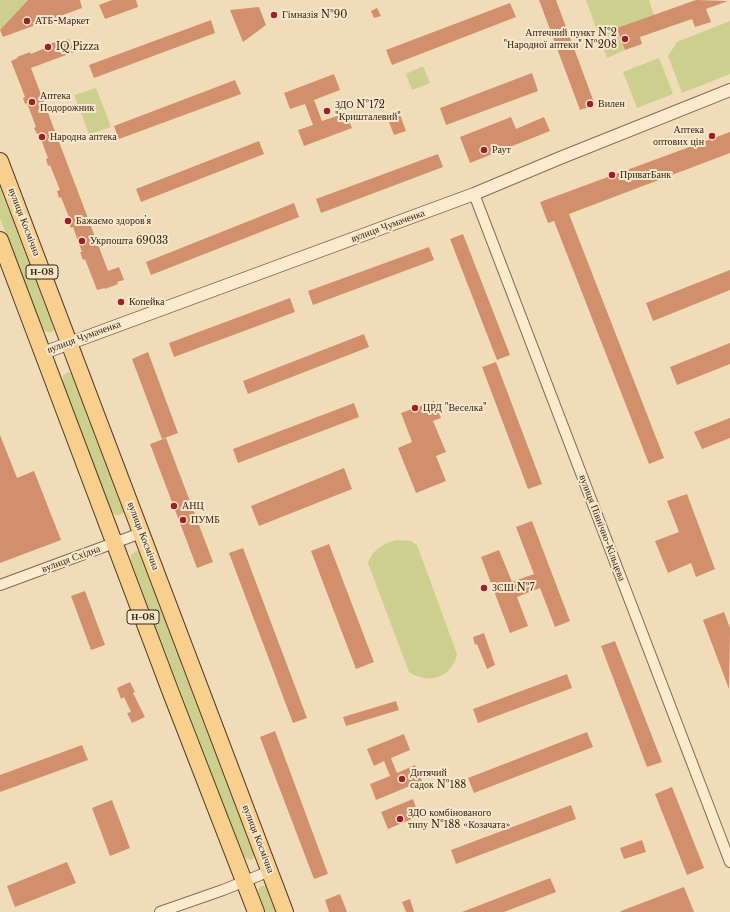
<!DOCTYPE html>
<meta charset="utf-8">
<style>
body{margin:0}
canvas{display:block;background:#f1dcba}
</style>
<canvas width="730" height="912"></canvas>
<script>
const g = document.querySelector('canvas').getContext('2d');
g.lineJoin = 'round';
function fillPath(path, color) { g.fillStyle = color; g.fill(path, 'evenodd'); }
function trace(path, color, width, dash) { g.strokeStyle = color; g.lineWidth = width; g.lineCap = dash ? 'butt' : 'round'; g.setLineDash(dash || []); g.stroke(path); }
function drawText(font, color, halo, rows, align = 'center') {
  g.font = font + ' "Libre Baskerville",serif'; g.lineWidth = 4; g.setLineDash([]); g.textBaseline = 'middle'; g.strokeStyle = halo; g.fillStyle = color; for (const [text, x, y, turn = 0] of rows) {
    g.save(); g.translate(x, y); g.rotate((+turn || 0) * Math.PI / 180); g.textAlign = isNaN(turn) ? turn : align; if (halo) g.strokeText(text, 0, 0); g.fillText(text, 0, 0); g.restore();
  }
}
fillPath(new Path2D(`
 M0,0H28L0,30Z
 M586,0H649L654,15L618,28L625,50L607,58Z
 M730,21V74L682,93L668,56L677,42Z
 M659,58L673,94L637,108L623,72Z
 M423,66L430,83L412,90L406,74Z
 M96,88L111,127L89,134L74,95Z
 M0,177L56,328L52,332H47L42,329L0,218Z
 M68,372L73,373L125,512L120,515H115L111,510L63,383V376Z
 M396,540L411,541L417,545L457,654C452,678 428,685 409,672L368,563C373,549 383,544 396,540Z
 M136,551L143,552L256,855L251,860L245,858L242,853L131,561V555Z
 M261,886H268L280,912H264L257,891Z`), '#cccf8d');
fillPath(new Path2D(`
 M28,0H80L82,8L3,37L0,30Z
 M112,0H136L138,7L105,19L99,5Z
 M539,0H556L595,105L580,110Z
 M696,0L728,1L706,9L711,22L695,27L692,19L640,37L642,44L625,50L617,28Z
 M510,3L516,17L392,65L386,50Z
 M259,7L266,25L243,42L230,10Z
 M377,8L381,16L374,18L371,11Z
 M211,20L215,33L94,78L89,65Z
 M69,39L74,52L31,68L108,271L119,267L124,280L117,282L118,284L105,289V288L97,290L85,259L83,260L80,252H82L73,227L71,228L68,221L70,220L61,197L59,198L57,191L60,190L50,165L48,166L46,159L48,158L39,134H37L34,128L36,127L27,103L25,104L23,98L25,97L11,61L18,58L17,57L30,52L31,54L45,48L44,46L61,40L62,41Z
 M532,73L538,91L446,125L440,108Z
 M334,74L340,90L314,100L322,121L346,113L352,128L304,146L298,130L313,125L305,104L290,109L284,93Z
 M235,80L241,94L119,139L114,126Z
 M399,112L406,131L394,135L387,117Z
 M511,117L516,129L544,117L550,131L470,163L460,137Z
 M730,132V153L569,214L664,458L649,464L554,221L548,223L540,202Z
 M259,141L264,154L141,202L136,189Z
 M438,154L443,167L321,213L316,199Z
 M294,203L299,217L151,275L146,262Z
 M463,234L510,355L497,360L450,239Z
 M429,247L434,260L313,305L308,291Z
 M730,270V290L653,321L646,303Z
 M290,298L295,312L174,357L169,343Z
 M364,334L369,347L248,394L243,381Z
 M730,343V364L677,385L670,367Z
 M148,352L178,433L162,439L132,359Z
 M496,362L542,484L528,489L482,367Z
 M434,401L441,418L433,421L446,452L436,456L446,481L416,493L398,448L412,442L401,413Z
 M354,403L359,417L238,463L233,449Z
 M730,418V438L702,449L694,432Z
 M0,435L17,478L34,471L61,540L0,563Z
 M166,438L213,562L197,568L150,444Z
 M344,468L352,489L259,526L251,506Z
 M687,494L715,569L696,577L691,563L668,573L655,541L679,532L667,501Z
 M532,521L570,621L555,627L540,588L517,597L528,626L510,633L481,557L499,550L512,582L534,574L516,527Z
 M329,544L374,662L356,669L311,551Z
 M243,548L307,718L293,723L229,553Z
 M85,591L105,645L91,650L71,596Z
 M724,612L730,628L729,689L703,620Z
 M484,633L495,665L487,669L477,644L475,645L473,637Z
 M615,641L662,762L647,767L601,646Z
 M567,674L572,688L478,723L473,709Z
 M130,682L135,692L133,693L145,717L132,723L127,713L131,712L124,697L121,699L117,688Z
 M396,701L399,710L346,726L343,717Z
 M275,731L328,874L314,879L260,737Z
 M587,732L593,747L474,793L468,778Z
 M404,734L410,750L391,758L397,773L415,765L422,781L376,800L370,784L390,776L384,761L374,766L367,749Z
 M82,745L88,760L0,792V775Z
 M672,787L704,868L687,875L655,794Z
 M413,799L419,816L388,829L381,812Z
 M112,800L130,848L110,856L92,808Z
 M571,805L576,819L456,864L451,850Z
 M642,840L646,852L624,859L620,848Z
 M67,862L76,883L15,907L7,886Z
 M550,878L556,892L504,912H462Z
 M684,887L694,912H621V911Z
 M340,894L347,912H329L325,900Z
 M410,899L414,912H406L402,902Z`), '#d28f6c');
const minor = new Path2D(`
 M474,194L730,862
 M0,585L141,533
 M160,912L223,890L270,871`);
const tertiary = new Path2D(`
 M43,353L474,194L560,158L730,90`);
const primary = new Path2D(`
 M0,161L285,912
 M0,240L171,693L256,912`);
trace(minor, '#886b53', 12);
trace(tertiary, '#886b53', 14);
trace(primary, '#553a28', 18);
trace(minor, '#fbeacd', 10);
trace(tertiary, '#fbeacd', 12);
trace(primary, '#f9cf8d', 16);
for (const [x, y, r, color] of [
 [274,15,4,"#9c1f29"],
 [27,21,4,"#9c1f29"],
 [625,39,4,"#9c1f29"],
 [48,47,4,"#9c1f29"],
 [32,102,4,"#9c1f29"],
 [590,104,4,"#9c1f29"],
 [327,111,4,"#9c1f29"],
 [712,136,4,"#9c1f29"],
 [42,137,4,"#9c1f29"],
 [484,150,4,"#9c1f29"],
 [612,175,4,"#9c1f29"],
 [68,221,4,"#9c1f29"],
 [82,241,4,"#9c1f29"],
 [121,302,4,"#9c1f29"],
 [415,408,4,"#9c1f29"],
 [174,506,4,"#9c1f29"],
 [183,520,4,"#9c1f29"],
 [484,588,4,"#9c1f29"],
 [402,779,4,"#9c1f29"],
 [400,819,4,"#9c1f29"]
]) { const dot = new Path2D(); dot.arc(x, y, r, 0, 2 * Math.PI); g.fillStyle = color; g.fill(dot); trace(dot, '#f8e7ca', 1.5); }
for (const [x, y, w] of [
 [42,272,32],
 [143,617,32]
]) { const box = new Path2D(); box.roundRect(x - w / 2, y - 7, w, 14, 3); g.fillStyle = '#f8e7ca'; g.fill(box); trace(box, '#362519', 1); }
drawText('bold 9px', '#362519', null, [
 ["Н-08",42,272],
 ["Н-08",143,617]
]);
drawText('10px', '#362519', '#f8e7ca', [
 ["Гімназія №90",282,15],
 ["АТБ-Маркет",35,21],
 ["Аптечний пункт №2",617,33,"right"],
 ["\"Народної аптеки\" №208",617,45,"right"],
 ["IQ Pizza",56,47],
 ["Аптека",40,96],
 ["Подорожник",40,108],
 ["Вилен",598,104],
 ["ЗДО №172",335,105],
 ["\"Кришталевий\"",335,117],
 ["Аптека",704,130,"right"],
 ["оптових цін",704,142,"right"],
 ["Народна аптека",50,137],
 ["Раут",492,150],
 ["ПриватБанк",620,175],
 ["Бажаємо здоровʼя",76,221],
 ["Укрпошта 69033",90,241],
 ["Копейка",129,302],
 ["ЦРД \"Веселка\"",423,408],
 ["АНЦ",182,506],
 ["ПУМБ",191,520],
 ["ЗСШ №7",492,588],
 ["Дитячий",410,773],
 ["садок №188",410,785],
 ["ЗДО комбінованого",408,813],
 ["типу №188 «Козачата»",408,825]
], 'left');
drawText('10px', '#362519', '#f8e7ca', [
 ["вулиця Космічна",24,222,69],
 ["вулиця Чумаченка",388,226,-20],
 ["вулиця Чумаченка",84,337,-20],
 ["вулиця Північно-Кільцева",602,528,69],
 ["вулиця Космічна",143,536,69],
 ["вулиця Східна",71,559,-20],
 ["вулиця Космічна",258,839,69]
]);
</script>
